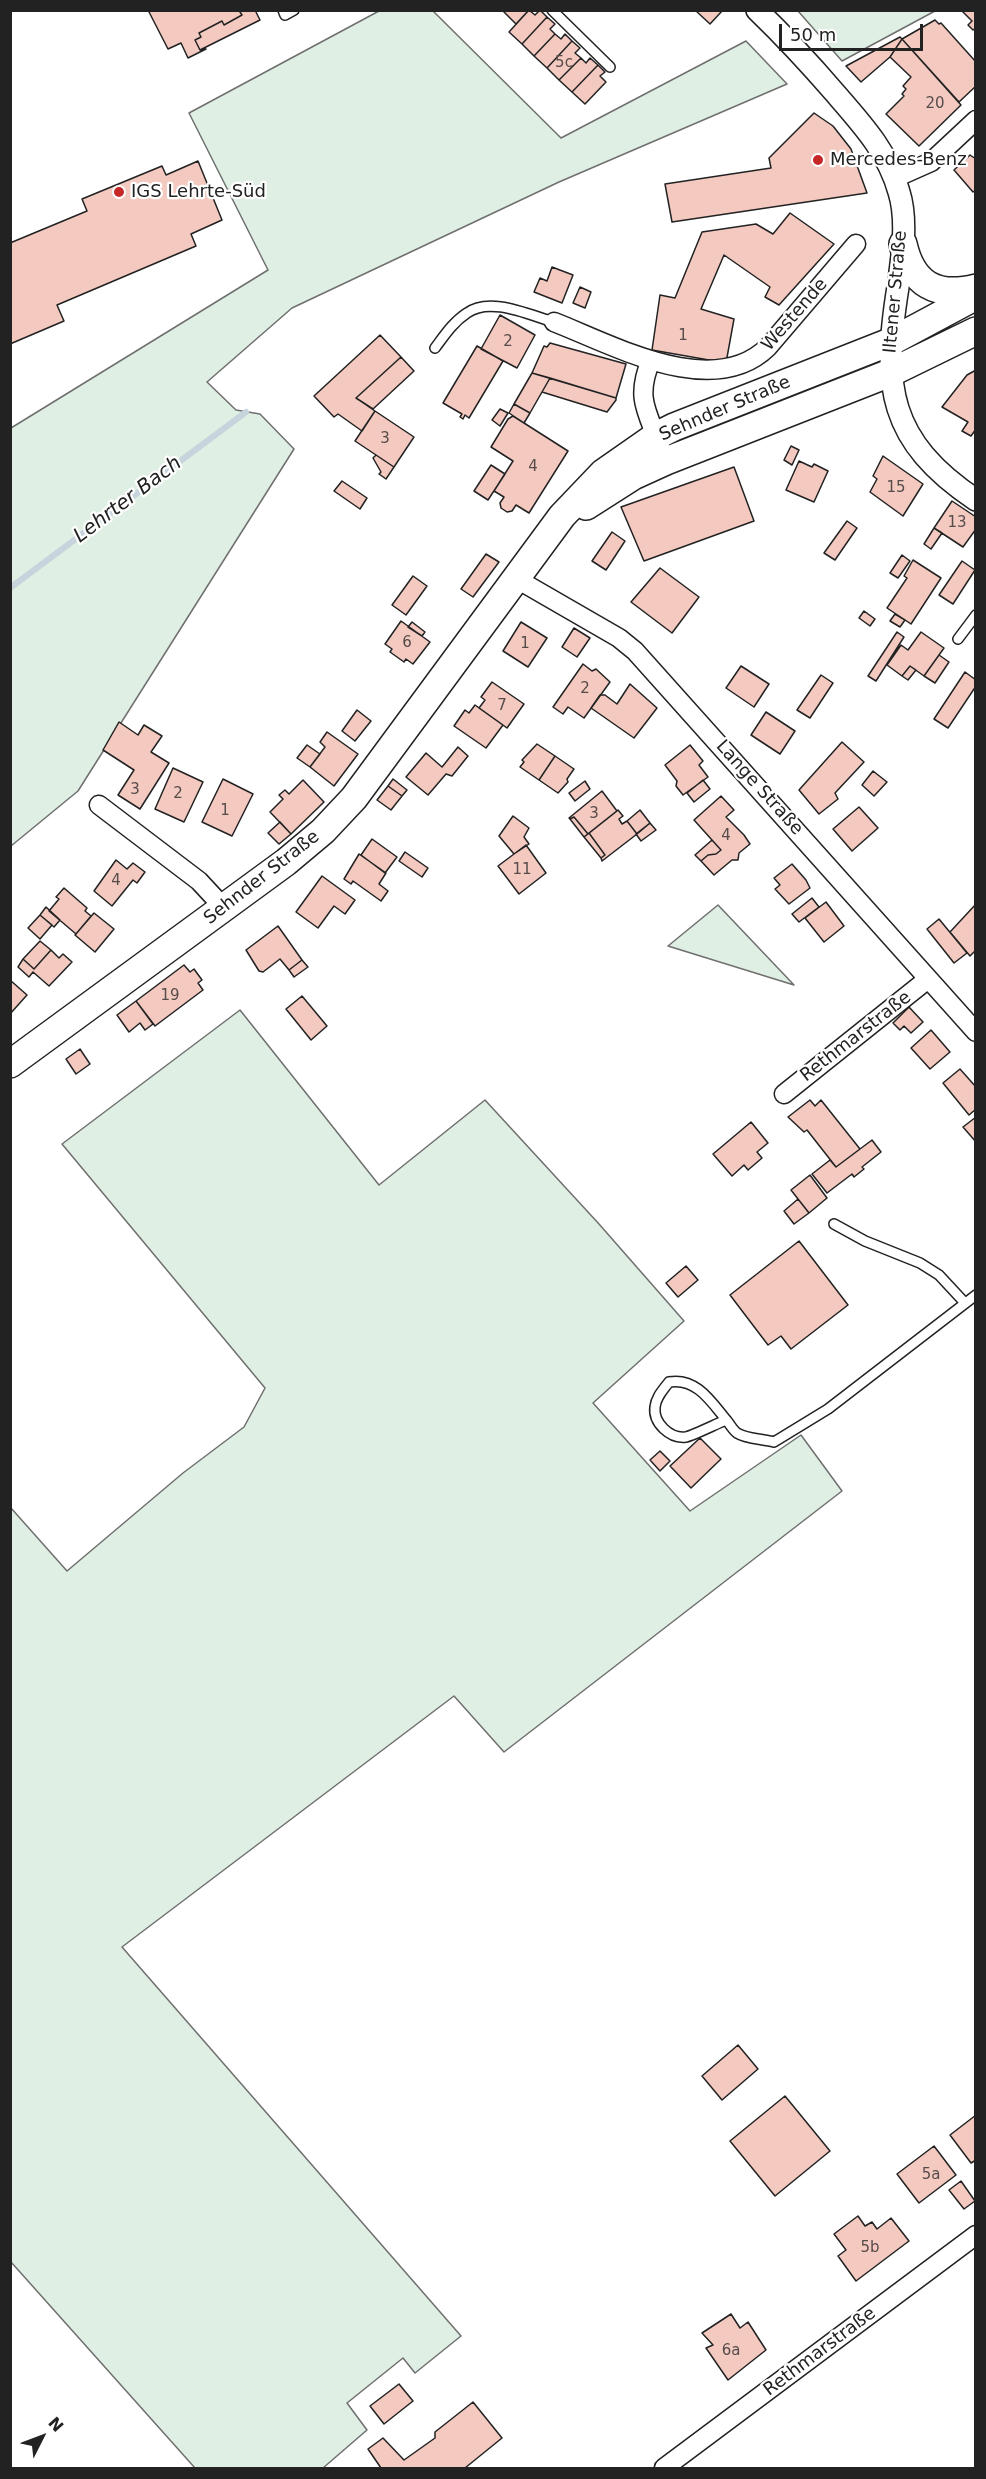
<!DOCTYPE html>
<meta charset="utf-8">
<style>
body{margin:0}
#map{position:relative;width:986px;height:2479px;overflow:hidden;background:#fff;font-family:"DejaVu Sans",sans-serif}
canvas{display:block}
.frame{position:absolute;inset:0;border:12px solid #222;pointer-events:none}
.north{position:absolute;left:12px;top:2407px;width:60px;height:60px;-webkit-text-stroke:4px #fff;paint-order:stroke;rotate:48deg;font-size:16px;font-weight:700;line-height:24px;text-align:center;color:#222}
.north::after{content:'';display:block;margin:auto;width:21px;height:27px;background:#222;clip-path:polygon(50% 0,100% 100%,50% 72%,0 100%)}
.scale{position:absolute;left:779px;top:24px;width:144px;height:27px;box-sizing:border-box;border:3px solid #222;border-top:0;padding-left:8px;font-size:18px;line-height:21px;white-space:nowrap;color:#222;-webkit-text-stroke:4px #fff;paint-order:stroke}
</style>
<div id="map">
<canvas width="986" height="2479"></canvas>
<div class="frame"></div>
<div class="north">N</div>
<div class="scale">50 m</div>
</div>
<script>
const g = document.querySelector('canvas').getContext('2d');
g.lineJoin = 'round';
function fillPath(path, color) { g.fillStyle = color; g.fill(path, 'evenodd'); }
function trace(path, color, width, dash) { g.strokeStyle = color; g.lineWidth = width; g.lineCap = dash ? 'butt' : 'round'; g.setLineDash(dash || []); g.stroke(path); }
function drawText(font, color, halo, rows, align = 'center') {
  g.font = font + ' "DejaVu Sans",sans-serif'; g.lineWidth = 4.5; g.setLineDash([]); g.textBaseline = 'middle'; g.strokeStyle = halo; g.fillStyle = color; for (const [text, x, y, turn = 0] of rows) {
    g.save(); g.translate(x, y); g.rotate((+turn || 0) * Math.PI / 180); g.textAlign = isNaN(turn) ? turn : align; if (halo) g.strokeText(text, 0, 0); g.fillText(text, 0, 0); g.restore();
  }
}
const green = new Path2D(`
 M379,11H433L561,138L746,41L787,84L559,182L292,308L207,382L236,410L260,414L294,449L78,791L11,846V428L268,270L189,113Z
 M798,11H935L842,61Z
 M718,905L794,985L668,946Z
 M240,1010L379,1185L485,1100L599,1224L684,1321L593,1403L690,1511L801,1435L842,1491L504,1752L454,1696L122,1947L461,2336L415,2373L403,2358L347,2403L367,2430L323,2468H195L11,2262V1508L67,1571L183,1473L244,1427L265,1388L62,1144Z`);
fillPath(green, '#e0efe3');
trace(green, '#6f6f6f', 1.5);
trace(new Path2D(`
 M10,588L246,412`), '#c7d3dd', 6);
const building = new Path2D(`
 M148,10H242L240,12L242,15L224,25L222,21L199,33L201,37L195,40L200,50L206,49L188,58L181,43L168,49Z
 M242,10H255L260,20L200,50L195,40L201,37L199,33L222,21L224,25L242,15L240,12Z
 M505,10H528V11L516,24L504,12Z
 M529,10L535,15L540,10L547,17L522,44L509,32Z
 M695,10H723L710,24Z
 M976,10V28L973,30L968,25L972,21L962,11Z
 M547,17L555,24L550,29L555,34L534,56L522,44Z
 M935,20L939,24L941,23L976,62V86L959,102L902,39Z
 M555,34L561,39L565,34L572,41L547,68L534,56Z
 M900,37L902,39L890,57L861,82L846,66Z
 M902,39L961,105L919,146L886,114L904,96L902,94L906,89L903,86L911,77L890,57Z
 M572,41L580,48L575,53L581,58L559,80L547,68Z
 M581,58L586,63L590,58L598,65L572,92L559,80Z
 M598,65L605,72L600,76L606,82L585,104L572,92Z
 M814,113L833,126L851,149L867,193L672,222L665,184L771,168L769,158Z
 M970,155L976,159V190L973,192L954,170Z
 M198,161L222,220L191,234L196,246L57,305L64,321L10,344V243L87,211L82,199L162,166L166,175Z
 M790,213L834,244L779,305L765,297L770,287L724,255L701,309L734,319L726,363L652,350L660,295L675,298L702,232L756,224L773,234Z
 M552,267L573,275L562,303L534,292L540,278L547,281Z
 M580,287L591,292L585,308L573,303Z
 M500,315L535,335L517,368L481,349Z
 M380,335L401,357L356,398L375,411L362,431L338,414L334,417L314,396Z
 M550,343L626,364L616,398L532,373L544,346L547,347Z
 M477,346L503,361L469,418L465,415L463,419L460,417L462,414L443,403Z
 M401,357L414,371L373,409L356,398Z
 M976,370V429L971,436L962,431L968,422L942,407L967,375Z
 M532,373L550,378L530,413L514,404Z
 M550,378L616,398V400L607,412L542,392Z
 M514,404L530,413L524,423L509,413Z
 M500,409L508,413L500,426L492,420Z
 M375,411L414,437L394,467L355,441Z
 M513,416L568,451L529,513L516,505L512,511L507,512L501,508L500,503L504,497L494,491L513,461L491,447L508,419Z
 M791,446L799,450L792,465L784,460Z
 M376,455L394,467L386,479L379,474L381,472L373,458Z
 M883,456L923,484L903,516L870,492L877,479L873,476Z
 M799,461L812,467L814,464L828,471L814,502L786,490Z
 M491,465L505,474L488,500L474,491Z
 M734,467L754,521L644,561L621,507Z
 M342,481L367,498L360,509L334,491Z
 M952,501L976,517V529L963,547L934,528Z
 M847,521L857,528L835,560L824,553Z
 M934,528L942,533L931,549L924,544Z
 M612,532L625,541L606,570L592,561Z
 M486,554L499,562L473,597L461,589Z
 M902,555L910,561L898,578L890,573Z
 M913,560L941,578L911,624L887,608L907,578L904,576Z
 M962,561L975,570L953,604L939,595Z
 M660,568L699,597L672,633L631,602Z
 M413,576L427,586L406,615L392,605Z
 M864,611L875,619L870,626L859,618Z
 M895,614L905,620L900,627L890,621Z
 M401,621L430,642L413,664L406,659L404,662L390,652L392,649L385,644Z
 M412,622L425,632L422,636L408,627Z
 M521,622L547,638L528,667L503,651Z
 M574,628L590,638L577,657L562,647Z
 M897,632L904,637L876,681L868,676Z
 M921,632L944,648L924,676L910,666L902,676L887,665L901,645L908,650Z
 M939,655L949,662L935,683L924,676Z
 M583,664L592,671L596,669L610,682L584,718L568,707L563,714L553,707Z
 M741,666L769,684L754,707L726,688Z
 M910,666L916,670L908,680L902,676Z
 M965,672L976,680V686L948,728L934,719Z
 M821,675L833,683L810,718L797,710Z
 M492,682L524,704L507,728L479,708L485,700L481,697Z
 M630,684L657,708L634,738L591,708L600,695H605L617,704Z
 M475,705L503,725L486,748L454,726L465,710L469,713Z
 M357,710L371,721L355,741L342,731Z
 M766,712L795,731L780,754L751,735Z
 M119,722L138,735L144,725L162,736L151,752L169,763L140,809L118,795L134,770L103,750Z
 M327,732L358,754L334,786L310,767L325,747L320,742Z
 M842,742L864,762L835,793L838,799L819,814L799,790Z
 M537,744L555,756L539,780L520,767L524,762L522,760Z
 M307,745L320,754L310,767L297,758Z
 M690,745L703,761L699,765L708,777L683,795L676,786L677,781L665,765Z
 M458,747L468,756L452,776L446,774L428,795L406,777L426,753L442,767Z
 M555,756L574,769L567,779L568,782L558,793L539,780Z
 M173,768L203,782L184,822L155,809Z
 M873,771L887,782L874,796L862,785Z
 M223,779L253,794L232,836L202,822Z
 M393,779L407,790L402,796L388,786Z
 M303,780L324,802L291,834L270,812L283,799L279,795L285,790L289,794Z
 M703,780L710,789L694,802L687,793Z
 M585,781L590,789L575,801L569,793Z
 M388,786L402,796L391,810L377,800Z
 M602,791L617,811L588,834L574,817L570,819L569,818Z
 M721,796L734,810L726,817L744,835L750,844L739,853L738,860H732L714,875L701,861L708,855L716,854L721,850L694,820Z
 M859,807L878,828L852,851L833,829Z
 M618,810L623,816L619,819L622,824L627,821L637,834L602,861L601,858L605,855L589,833Z
 M640,810L650,823L637,834L627,821Z
 M513,816L529,828L524,837L529,844L514,854L499,836Z
 M574,817L588,834L584,837L570,819Z
 M280,822L291,834L279,844L268,833Z
 M650,823L656,830L641,841L636,834Z
 M589,833L605,855L601,858L584,837Z
 M372,839L397,857L385,873L361,855Z
 M712,840L721,850L716,854L708,855L701,861L695,855Z
 M526,845L546,873L519,894L498,866Z
 M405,852L428,868L422,877L399,861Z
 M359,854L386,873L379,884L388,891L381,901L353,881L351,884L344,879Z
 M116,860L127,869L133,863L145,872L137,883L133,880L112,906L94,891Z
 M792,864L806,880L810,888L789,904L775,889L780,885L774,878Z
 M322,876L355,900L345,914L334,906L318,928L296,912Z
 M64,888L87,908L85,911L91,916L76,934L49,911L59,899L56,897Z
 M812,898L819,907L799,922L792,914Z
 M826,902L844,926L824,942L805,918Z
 M976,904V950L970,956L950,932Z
 M46,907L60,920L54,927L40,915Z
 M94,913L114,929L95,952L75,935Z
 M40,915L52,925L40,939L28,928Z
 M939,919L967,953L954,963L927,929Z
 M278,926L302,960L289,970L280,959L263,972L259,971L246,950Z
 M40,941L51,950L34,969L23,959Z
 M51,950L59,958L63,954L72,962L49,986L33,972L29,977L18,967L23,959L34,969Z
 M302,960L308,967L294,977L289,970Z
 M184,965L190,972L194,969L202,980L198,983L203,990L155,1026L136,1001Z
 M10,980L27,995L10,1014Z
 M302,996L327,1026L311,1040L286,1009Z
 M136,1001L153,1024L145,1030L140,1023L129,1032L117,1015Z
 M909,1007L923,1022L911,1033L904,1026L900,1030L893,1023Z
 M931,1030L950,1052L930,1069L911,1048Z
 M80,1049L90,1064L76,1074L66,1059Z
 M960,1069L976,1087V1109L969,1115L943,1083Z
 M810,1100L815,1106L821,1100L860,1149L836,1167L807,1130L804,1132L788,1117Z
 M976,1117V1142L963,1127Z
 M751,1122L768,1143L757,1152L762,1158L748,1170L744,1165L732,1176L713,1154Z
 M872,1140L881,1152L862,1167L864,1169L854,1177L852,1174L827,1193L812,1174L830,1160L836,1167Z
 M810,1175L827,1198L809,1213L791,1190Z
 M798,1199L809,1213L794,1224L784,1211Z
 M799,1241L848,1305L791,1349L781,1336L768,1345L730,1295Z
 M686,1266L698,1280L678,1297L666,1283Z
 M700,1438L721,1459L691,1488L670,1466Z
 M660,1451L670,1461L660,1471L650,1460Z
 M738,2045L758,2069L722,2100L702,2076Z
 M785,2096L830,2151L775,2196L730,2141Z
 M976,2115V2160L971,2163L950,2135Z
 M934,2146L956,2175L919,2203L897,2174Z
 M961,2181L975,2201L964,2209L949,2190Z
 M858,2216L865,2226L872,2222L877,2229L891,2218L909,2241L856,2281L838,2256L846,2250L834,2234Z
 M731,2314L740,2328L748,2322L766,2350L728,2380L706,2348L713,2345L702,2333Z
 M399,2384L413,2401L384,2424L370,2406Z
 M473,2402L502,2438L465,2468H381L368,2449L383,2438L404,2460L435,2438V2432Z`);
fillPath(building, '#f3c9c0');
trace(building, '#222', 1.5);
const service = new Path2D(`
 M283,10L285,15L294,10
 M552,10L610,67
 M435,348C444,336 453,322 467,313C490,296 529,315 554,322
 M958,639L976,615
 M834,1224L865,1241L920,1263L939,1275L965,1303
 M726,1420C716,1424 694,1435 686,1437C670,1439 653,1423 655,1407C656,1397 663,1390 669,1382C697,1377 712,1403 728,1422C730,1425 734,1431 737,1433C746,1439 764,1439 774,1442L828,1409L976,1295`);
const minor = new Path2D(`
 M895,178L931,162L976,120
 M554,322C613,345 713,401 768,347L856,244
 M651,360C635,398 647,411 660,446
 M515,578L619,638L635,651L976,1032
 M99,805L199,881L224,908
 M784,1094L928,979
 M664,2468L976,2235`);
const tertiary = new Path2D(`
 M757,10C785,37 810,64 835,93C862,124 888,152 899,192C908,221 902,257 898,287C882,386 888,441 976,500`);
const primary = new Path2D(`
 M903,244C912,284 936,298 976,288
 M586,506L633,476L666,461L890,373L976,331
 M10,1064L286,862L323,831L354,798L562,516L603,473L656,436L674,427L890,342L976,296`);
trace(service, '#222', 12);
trace(minor, '#222', 21);
trace(tertiary, '#222', 24);
trace(primary, '#222', 30);
trace(service, '#fff', 9);
trace(minor, '#fff', 18);
trace(tertiary, '#fff', 21);
trace(primary, '#fff', 27);
for (const [x, y, r, color] of [
 [818,160,6,"#c62828"],
 [119,192,6,"#c62828"]
]) { const dot = new Path2D(); dot.arc(x, y, r, 0, 2 * Math.PI); g.fillStyle = color; g.fill(dot); trace(dot, '#fff', 2); }
drawText('15px', '#564c4a', null, [
 ["5c",564,63],
 ["20",935,104],
 ["1",683,336],
 ["2",508,342],
 ["3",385,439],
 ["4",533,467],
 ["15",896,488],
 ["13",957,523],
 ["6",407,643],
 ["1",525,644],
 ["2",585,689],
 ["7",502,706],
 ["3",135,790],
 ["2",178,794],
 ["1",225,811],
 ["3",594,814],
 ["4",726,836],
 ["11",522,870],
 ["4",116,881],
 ["19",170,996],
 ["5a",931,2175],
 ["5b",870,2248],
 ["6a",731,2351]
]);
drawText('18px', '#222', '#fff', [
 ["Mercedes-Benz",830,160],
 ["IGS Lehrte-Süd",131,192]
], 'left');
drawText('18px', '#222', '#fff', [
 ["Iltener Straße",896,292,-85],
 ["Westende",795,315,-49],
 ["Sehnder Straße",725,409,-23],
 ["Lange Straße",759,788,48],
 ["Sehnder Straße",262,878,-38],
 ["Rethmarstraße",856,1037,-38],
 ["Rethmarstraße",820,2352,-37]
]);
drawText('italic 20px', '#222', '#fff', [
 ["Lehrter Bach",128,500,-37]
]);
</script>
